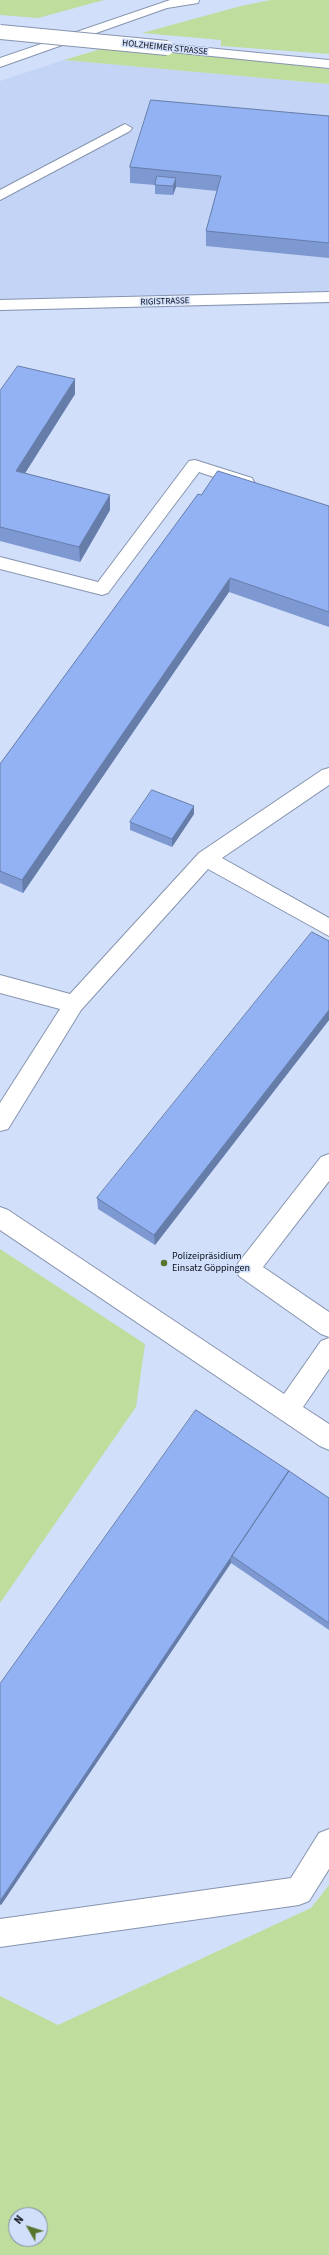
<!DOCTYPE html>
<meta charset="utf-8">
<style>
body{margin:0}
#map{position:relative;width:329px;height:2255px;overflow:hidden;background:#d1dffb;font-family:"Source Sans 3",sans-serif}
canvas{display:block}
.north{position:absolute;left:8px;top:2207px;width:40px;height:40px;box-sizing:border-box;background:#d1dffb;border:1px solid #818ca0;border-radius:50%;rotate:309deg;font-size:11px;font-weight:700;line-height:16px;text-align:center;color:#0a0f18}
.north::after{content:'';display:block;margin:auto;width:14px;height:18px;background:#57762c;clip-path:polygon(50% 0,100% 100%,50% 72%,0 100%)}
</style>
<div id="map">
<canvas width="329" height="2255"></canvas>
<div class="north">N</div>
</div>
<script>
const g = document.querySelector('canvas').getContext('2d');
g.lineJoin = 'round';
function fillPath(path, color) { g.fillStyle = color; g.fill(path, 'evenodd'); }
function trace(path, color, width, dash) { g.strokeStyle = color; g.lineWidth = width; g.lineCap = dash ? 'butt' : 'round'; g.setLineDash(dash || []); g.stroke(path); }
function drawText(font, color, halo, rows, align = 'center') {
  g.font = font + ' "Source Sans 3",sans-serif'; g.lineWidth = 3; g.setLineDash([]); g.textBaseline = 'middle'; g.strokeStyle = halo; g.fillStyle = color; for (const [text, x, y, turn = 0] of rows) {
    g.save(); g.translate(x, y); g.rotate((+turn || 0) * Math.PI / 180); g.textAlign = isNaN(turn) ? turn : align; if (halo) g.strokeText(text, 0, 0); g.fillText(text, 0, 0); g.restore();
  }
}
fillPath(new Path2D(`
 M64,60L329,84V304L0,311V81Z`), '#c3d4f6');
fillPath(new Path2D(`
 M0,0H104L38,18L0,15Z
 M271,0H329V54L221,46V40L142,33L241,6Z
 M114,45L329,69V84L64,60Z
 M0,1249L145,1344L136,1407L0,1603Z
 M329,1885V2255H0V1996L58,2025L311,1908ZM16,2215H40V2239H16Z`), '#bfdd9c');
const lane = new Path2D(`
 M125,124L132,128L130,131L0,200V190Z
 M195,460L252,478L254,482L252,486L246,488L199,472L108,593L102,595L0,569V557L98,582L189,461Z
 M329,768V785L222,858L329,918V936L208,869L81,1010L8,1129L0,1131V1103L60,1009L0,993V975L70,994L199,853L322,770Z
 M329,1154V1181L263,1267L329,1312V1337L321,1334L239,1276L235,1269L239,1262L321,1157Z
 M0,1207L8,1210L284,1394L321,1341L329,1338V1369L303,1407L329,1424V1450L320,1446L0,1230Z
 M329,1829V1869L309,1901L299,1905L0,1947V1919L291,1878L319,1833Z`);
const street = new Path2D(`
 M167,44L329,60V68L162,51L160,48L162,45Z
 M329,292V302L0,310V300Z`);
const secondary = new Path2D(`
 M170,0H199L198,3L167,8L0,67V58Z`);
trace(lane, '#8794ae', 2);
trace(street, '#8794ae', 2);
trace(secondary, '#8794ae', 2);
fillPath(lane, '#fff');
fillPath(street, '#fff');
fillPath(secondary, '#fff');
const streetBridge = new Path2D(`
 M0,32L167,48`);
trace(streetBridge, '#8794ae', 16, []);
trace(streetBridge, '#fff', 14);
fillPath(new Path2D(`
 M329,116V258L206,246V231L217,191L176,187L173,195L155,194V185L130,183V167Z
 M0,391L75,394L25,473L110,495V510L80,562L0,541Z
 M201,495L329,506V627L229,592L23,893L0,883V764Z
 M194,806V814L172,847L130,830V822Z
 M329,941V1020L155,1245L98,1209L97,1198Z
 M329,1498V1630L231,1563L1,1905L0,1904V1684Z`), '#7e99d1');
fillPath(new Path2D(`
 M176,178V187L173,195V186Z
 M75,379V394L17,486L16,471Z
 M110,495V510L80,562L79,547Z
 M230,578L229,592L23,893L22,880Z
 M194,806V814L172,847V839Z
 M329,1010V1020L155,1245L154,1235Z
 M231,1556V1563L1,1905L0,1904V1901Z`), '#667daa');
const building = new Path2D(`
 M151,100L329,116V243L206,231L221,176L130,167Z
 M157,176L176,178L173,186L155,185Z
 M18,366L75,379L16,471L110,495L79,547L0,527V391Z
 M218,471L329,506V612L230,578L22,880L0,871V764L198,494L201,495Z
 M152,790L194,806L172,839L130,822Z
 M312,932L329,941V1010L154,1235L97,1198Z
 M196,1410L289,1471L0,1901V1684Z
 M289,1471L329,1498V1623L232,1556Z`);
fillPath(building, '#92b2f3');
trace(building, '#667daa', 1);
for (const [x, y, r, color] of [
 [164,1263,4,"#57762c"]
]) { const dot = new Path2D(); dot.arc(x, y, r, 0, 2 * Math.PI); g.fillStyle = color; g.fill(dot); trace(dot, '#d1dffb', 1.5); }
drawText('9px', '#0a0f18', '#d1dffb', [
 ["HOLZHEIMER STRASSE",165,48,6],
 ["RIGISTRASSE",165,302,-2]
]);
drawText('10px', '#0a0f18', '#d1dffb', [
 ["Polizeipräsidium",172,1257],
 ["Einsatz Göppingen",172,1269]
], 'left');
</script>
